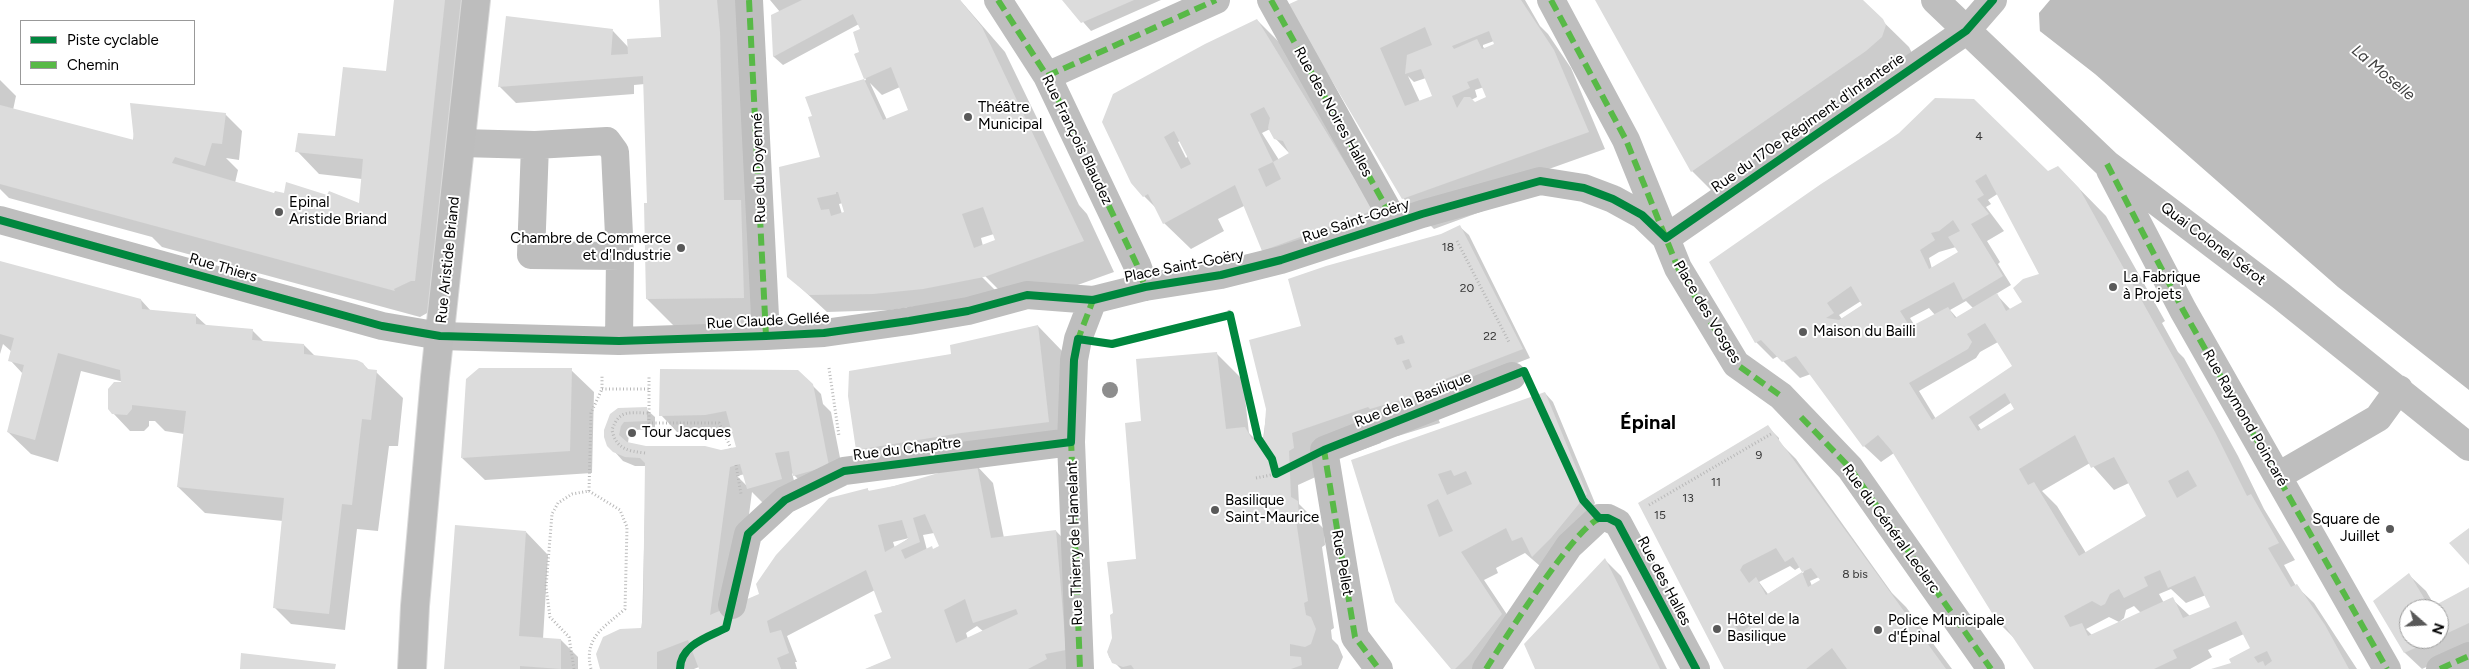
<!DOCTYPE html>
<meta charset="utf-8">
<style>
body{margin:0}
#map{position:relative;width:2469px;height:669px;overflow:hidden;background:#fff;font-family:Figtree,sans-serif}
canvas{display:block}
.legend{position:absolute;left:20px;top:20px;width:175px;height:65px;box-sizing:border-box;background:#fff;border:1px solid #999;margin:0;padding:6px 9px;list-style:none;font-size:15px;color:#000}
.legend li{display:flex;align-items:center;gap:10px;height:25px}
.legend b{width:25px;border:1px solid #999}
.north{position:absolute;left:2399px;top:599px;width:50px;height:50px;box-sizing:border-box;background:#fff;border:1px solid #999;border-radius:50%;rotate:109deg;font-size:14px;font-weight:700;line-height:20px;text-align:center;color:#000}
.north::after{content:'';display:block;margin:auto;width:18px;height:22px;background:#595959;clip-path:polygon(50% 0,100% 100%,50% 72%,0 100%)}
</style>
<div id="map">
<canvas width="2469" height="669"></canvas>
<ul class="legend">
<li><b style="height:6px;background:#00873e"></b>Piste cyclable</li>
<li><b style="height:6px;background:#58b947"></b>Chemin</li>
</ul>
<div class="north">N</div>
</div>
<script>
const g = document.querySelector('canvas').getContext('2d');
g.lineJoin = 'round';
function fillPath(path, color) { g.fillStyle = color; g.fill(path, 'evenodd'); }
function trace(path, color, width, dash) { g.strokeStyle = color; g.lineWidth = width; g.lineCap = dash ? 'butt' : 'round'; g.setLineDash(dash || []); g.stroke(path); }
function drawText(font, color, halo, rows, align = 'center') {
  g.font = font + ' Figtree,sans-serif'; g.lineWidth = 4; g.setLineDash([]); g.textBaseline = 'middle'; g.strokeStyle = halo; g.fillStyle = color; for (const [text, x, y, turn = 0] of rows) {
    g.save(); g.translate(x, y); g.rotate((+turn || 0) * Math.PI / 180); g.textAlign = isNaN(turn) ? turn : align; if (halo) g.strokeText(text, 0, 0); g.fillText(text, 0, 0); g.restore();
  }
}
fillPath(new Path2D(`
 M2000,0H2469V390L2338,287L2095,74Z`), '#bcbcbc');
fillPath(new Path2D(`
 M1997,0H2050L2039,13L2040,34Z`), '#fff');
fillPath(new Path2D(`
 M396,0H463L438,307L420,317L162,247L152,237L9,198L0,189V80L16,96L13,110L133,141L134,133L225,114L242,131L239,160L226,158L238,170L235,183L275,194L360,205L362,179L319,174L297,151L336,138L390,73Z
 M660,0H745L771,324L674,326L647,299L648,204L645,84L634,85V94L516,103L499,86L613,31L628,47L663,41Z
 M770,0H960L1005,52L1079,205L1087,214L1114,272L1016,307L985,276H981L999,294L890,310L827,312L789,277L821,158L813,117L807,97L866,80L855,54L861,52L862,30L859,24L783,65L774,57L772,16L780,12ZM870,83L882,95L900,87L909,111L887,120ZM843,203L845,213L842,214L839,204ZM994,234L996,241L983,246L981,238Z
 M1064,0H1161L1091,31Z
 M1300,0H1525L1540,26L1548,34L1571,68L1605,149L1476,195L1483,211L1434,229L1403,198ZM1494,41L1495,45L1486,49L1483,47V45ZM1408,76L1414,82L1426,78L1433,97L1420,102ZM1484,87L1488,98L1475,104L1471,100L1477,97L1475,90Z
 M1597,0H1861L1909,47L1912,53L1826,123L1816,113L1778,140L1782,147L1715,194L1692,171Z
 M1257,20L1284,47L1387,216L1350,249L1263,250L1246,205L1218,219L1224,231L1191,249L1164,223L1157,209L1144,196L1103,122ZM1270,129L1275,138L1290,154L1279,160L1262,133ZM1180,141L1188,156L1186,158L1178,142Z
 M1887,143L2048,173L2058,167L2106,216L2165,321L2162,323L2178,352L2184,358L2238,456L2264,509L2295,560L2284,565L2296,586L2314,603L2357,669H2215L2233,664L2251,648L2244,634L2208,650L2212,657L2190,669H2035L2015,639L2001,625L1894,453L1881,462L1864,446L1811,374L1800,378L1778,356L1773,359L1756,342L1710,262ZM1999,193L2040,275L2022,304L2011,310L1996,294L2011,285L1998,264L2000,262L1987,241L2004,231L1986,207L1991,204L1988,200ZM1956,247L1960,253L1932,269L1929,258L1939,252ZM1861,301L1864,305L1842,319L1839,315ZM1966,301L1973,308L1957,318L1950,310ZM1929,308L1935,315L1915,326L1910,318ZM1998,342L2014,367L1936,419L1919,391L1976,358L1980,352ZM2012,402L2016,409L1982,431L1978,425ZM2090,463L2114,490L2129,483L2147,516L2086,553L2057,506L2042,491ZM2171,589L2186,603L2206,595L2212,607L2190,616L2172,599L2164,603L2159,594ZM2134,606L2141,613L2092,635L2086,629L2109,617L2119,622L2124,618L2126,610Z
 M1460,227L1469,235L1530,358L1512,365L1438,418L1440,423L1398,436L1380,438L1381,443L1354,453L1350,449L1320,475L1298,485L1299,504L1324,529L1325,545L1322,547L1334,628L1331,630L1332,639L1338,645L1343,657L1338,669H1121L1109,657L1108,652L1114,638V614L1137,560L1142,422L1216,353L1243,380L1249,433L1256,440L1263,439L1267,409L1302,327L1441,236Z
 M0,262L141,300L151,311L195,315L207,326L252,330L264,342L304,345L315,356L363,364L370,371L376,372L403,398L398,446H389L378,531L357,529L345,630L291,624L274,607L283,521L205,513L178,487L184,434L165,431L155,421H149V426L144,431H130L113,413L124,382L81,371L58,462L31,454L8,432L23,374L10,360L12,352L3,344L0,354Z
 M1038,326L1064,353L1076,449L874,467L857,450L849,396L953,355Z
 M571,370L594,392L592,473L485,480L462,458Z
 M798,371L821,394L823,404L831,412L845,483L811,492L792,473L798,496L765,505L752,492L737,605L760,595L868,490L870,492L977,466L993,483L1004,538L1056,531L1078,554L1091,669H866L893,658L884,612L875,590L787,636L797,662H795L797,669H700L699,667L694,669H603L642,629L646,466H635L623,461L614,451L611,414L646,409L655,417V429L633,430L629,435L628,443L646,447L721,452L737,448L733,430L677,432L661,415ZM745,474L748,487L737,476ZM934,533L942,549L927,550L923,535ZM909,538L895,548L893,542ZM977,626L984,632L968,639L966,633Z
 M1545,393L1553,402L1595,503L1555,579L1525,553L1496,568L1498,573L1484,580L1518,631L1487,669H1452L1364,499Z
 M1768,427L1779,438V442L1796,459L1892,593L1906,607L1952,669H1726L1650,521ZM1790,566L1795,570L1800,567L1804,572L1768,594L1759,582ZM1819,577L1822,581L1812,586L1810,581Z
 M526,532L548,555L543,639L561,640L578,657V669H445Z
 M1605,560L1621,576L1667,669H1537Z
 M2409,575L2426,591L2435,606L2469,588V647L2422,669L2405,653L2375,601ZM2409,609H2439V639H2409Z`), '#0003');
fillPath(new Path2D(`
 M394,0H445L415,281H411L394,289L395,291L0,184V105L134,140L130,103L226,113L222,144L212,143L205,166L175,157L172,163L274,193L275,191L284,193L286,182L327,195L329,191L359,203L363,159L295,152L298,133L335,136L343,67L386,71Z
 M659,0H717L720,32L724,200H741L744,298L646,299L644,203H647L643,76L498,87L506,16L613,29L611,55L628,54L627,39L661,37Z
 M802,0H960L982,27L1084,241L984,277L923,289L873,294L809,295L787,277L779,167L820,157L808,117L812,116L805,97L864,79L883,120L908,110L891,67L864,79L854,54L859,52L853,32L860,29L853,14L773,57L771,15ZM836,192H838L844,212L831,216L829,209L821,210L817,198L836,194ZM983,207L995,240L974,248L962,214Z
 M1062,0H1134L1081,23Z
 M1298,0H1521L1554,50L1589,132L1402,199L1287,5ZM1425,27L1432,45L1407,55L1405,74L1421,69L1432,96L1405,106L1380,48ZM1489,31L1494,44L1482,49L1477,39L1454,49L1452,46ZM1478,78L1486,97L1475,102L1470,97H1464L1457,108L1452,96L1470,88L1467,82Z
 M1595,0H1863L1883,19L1886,25L1882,37L1866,51L1691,172Z
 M1257,19L1374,210L1262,251L1235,185L1163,224L1148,194L1143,197L1131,183L1102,122L1113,94L1205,44ZM1264,107L1270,118L1268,128L1274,139L1283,141L1289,153L1273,162L1250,114ZM1174,131L1191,164L1181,169L1164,137ZM1273,162L1281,179L1266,187L1258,169Z
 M1935,98L1974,99L2048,171L2058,166L2079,188L2215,432L2247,496L2251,494L2279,543L2268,548L2291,587L2297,584L2325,625L2349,669H2211L2231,663L2229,659L2250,648L2236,621L2173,650L2177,658L2154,669H2034L2004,624L2000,626L1891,450L1878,435L1863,447L1796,356L1782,362L1761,340L1755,343L1709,262L1821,184L1886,142L1899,133ZM1986,174L2039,274L2023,279L2013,288L2022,302L2006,311L1997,293L1955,318L1948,307L1910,327L1900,311L1954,282L1963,300L2003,276L1971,224L1989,214L1977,199L1984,195L1975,181ZM1953,220L1960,231L1948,237L1958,252L1929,269L1920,250L1935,240L1931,233L1939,231ZM1851,286L1862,305L1839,320L1826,318L1834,313L1827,303ZM1985,323L2012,366L1932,420L1909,383L1968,349L1972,342L1967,334ZM2005,393L2014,409L1978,431L1969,417ZM2075,435L2091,468L2114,457L2146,516L2079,556L2034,482L2028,485L2019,469ZM2188,470L2197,486L2177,498L2168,481ZM2160,570L2168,588L2195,576L2210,607L2183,618L2173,597L2088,636L2082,623L2070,627L2064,616L2092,601L2101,606L2105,604L2110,594L2119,589L2124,598L2148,586L2144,577ZM2267,651L2272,661L2265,666L2263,661L2258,663L2254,657Z
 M1460,225L1523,349L1435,383L1436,387L1414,396L1370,409L1368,407L1292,433L1294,448L1289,451L1291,497L1298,501L1299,518L1296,520L1308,601L1304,603L1306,615L1311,617L1316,629L1311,644L1305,647L1290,644V656L1301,657L1302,665L1291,669H1134L1131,665L1123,667L1112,663L1107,652L1112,638L1110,615L1113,613L1107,562L1136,559L1125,423L1141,421L1136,359L1217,352L1226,429L1245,427L1252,439L1264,437L1266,409L1249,340L1301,326L1288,279L1326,266L1441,234ZM1402,335L1405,343L1397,345L1394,338ZM1409,359L1412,367L1406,370L1402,361Z
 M0,261L141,299L142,309L196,314V324L253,329L252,340L304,344V354L357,360L363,363L367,369L377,370L371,420L362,419L352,505L342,504L329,614L273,608L284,498L177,487L186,411L132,405V409L127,415L112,414L108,409V389L114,382H121L120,370L58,353L35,440L7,432L24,365L8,361L14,338L0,334Z
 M1038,325L1049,422L961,433L856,450L848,396L849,371L951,354L950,345Z
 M479,368H572L570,451L461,458L466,379Z
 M660,369L798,370L813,384L829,466L793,476L789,451L775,453L782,479L747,489L740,464L730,467L710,615L759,594L756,584L776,555L829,498L868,488V491L894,486L959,467L977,465L991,538L1056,530L1066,650L1045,654L1047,659L1028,669H865L891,658L874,615L882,612L866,570L767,621L770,633L781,630L789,653L777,658L781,669H699L688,640L657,652V669H600L596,654L603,637L620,629L641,628L643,616L645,463L640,458L625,457L613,452L607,446L604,437V430L610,414L618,408L647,407V421L624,422L621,426L619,435L627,442L646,446H705L721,450L736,447L726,411L705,415L659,416ZM925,514L939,546L933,549L932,546L905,559L901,550L920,542L913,518ZM902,520L908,539L885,552L878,525ZM965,599L973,623L1016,609L1018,614L956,643L944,610Z
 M1545,392L1587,494L1551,538L1532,557L1522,537L1512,541L1506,528L1461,552L1502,614L1469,655L1455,669H1451L1395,602L1351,460ZM1451,470L1454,476L1466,471L1472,484L1447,495L1438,474ZM1438,499L1453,531L1439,537L1427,505Z
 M1768,425L1832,512L1946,669H1847L1832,648L1806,669H1724L1638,503ZM1776,548L1785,562L1793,557L1802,572L1811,568L1820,580L1808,587L1802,572L1766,595L1756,577L1749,583L1740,570L1743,565ZM1744,617L1750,626L1740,633L1734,624Z
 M455,525L526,531L519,636L561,639V669L520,666V669H444Z
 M2469,528V565L2449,543Z
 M1605,558L1660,669H1535L1524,644Z
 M2409,573L2430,608L2469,587V623L2439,637V609H2409V639H2435L2404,653L2373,601Z
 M241,653L336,664L335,669H240Z`), '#dcdcdc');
const major = new Path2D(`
 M412,669L415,606L435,377L476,0`);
trace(major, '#dbdbdb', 30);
trace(new Path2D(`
 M1457,241L1509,342
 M1229,310L1258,438
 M829,368L839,436
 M602,389H649V423H719L731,448
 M649,389V375
 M1538,400L1579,492
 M645,453C628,451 616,449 612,430C619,409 630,413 649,413
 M1272,459L1276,474
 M736,465L741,494
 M1256,478L1276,474L1291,466
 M589,491L620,510L627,527L625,609C605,627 583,637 591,669
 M1649,505L1771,434
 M574,669L569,637L550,617L546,587L552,514L558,503L572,494L589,491L591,413L602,389V375
 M680,669V662L691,646`), '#b8b8b8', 3, [1, 2.5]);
trace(new Path2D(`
 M749,0L766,336
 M998,0L1047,76L1137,265L1145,287
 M1271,0L1395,223
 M1551,0L1626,140L1678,268L1736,364L1781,396L1850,468L1991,669
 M1935,0L2107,164L2281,296L2469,447
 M1047,76L1216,0
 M461,143L535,145L607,141L615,152L620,256L619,341
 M535,145L531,255L620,256
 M2110,170L2183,310L2387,669
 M0,220L382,326L440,336L619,341L766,336L824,333L909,321L968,311L1027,295L1093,300L1145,287L1221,275L1281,260L1422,214L1540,181L1584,188L1613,199L1642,215L1666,238L1966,31L1993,0
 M2278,476L2378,418L2399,389
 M732,605L748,534L785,500L844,471L1071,442
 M1080,669L1071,442L1074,360L1078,339L1093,300
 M1379,669L1355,637L1324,450L1512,376
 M1486,669L1569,546L1599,518H1608L1618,523L1696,669
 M2440,669L2469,656`), '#bebebe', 28);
trace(major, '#bdbdbd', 28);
trace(new Path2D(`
 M749,0L766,336
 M998,0L1047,76L1137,265L1145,287
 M1271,0L1395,223
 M1551,0L1626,140L1678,268L1736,364L1781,396
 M1047,76L1216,0
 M2107,164L2183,310L2387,669
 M1077,342L1093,300L1091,299
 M1801,417L1850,468L1991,669
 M1071,439L1080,669
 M1326,449L1324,450L1355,637L1379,669
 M1486,669C1502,644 1578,520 1602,518
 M2440,669L2469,656`), '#58b947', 6, [12, 6]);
trace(new Path2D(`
 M0,220L382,326L440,336L619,341L766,336L824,333L909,321L968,311L1027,295L1093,300L1145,287L1221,275L1281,260L1422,214L1540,181L1584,188L1613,199L1642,215L1666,238L1966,31L1993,0
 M680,669C680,645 708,637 726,628L748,534L785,500L844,471L1071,442L1074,360L1078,339L1112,344L1230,315L1258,438L1272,459L1276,474L1324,450L1524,371L1583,500L1599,518H1608L1618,523L1696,669`), '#00873e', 8);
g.fillStyle = '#8d8d8d';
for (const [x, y] of [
 [1110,390]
]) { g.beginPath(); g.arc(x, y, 8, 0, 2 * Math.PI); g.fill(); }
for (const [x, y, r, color] of [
 [968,117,5,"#595959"],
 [279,212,5,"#595959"],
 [681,248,5,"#595959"],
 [2113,287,5,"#595959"],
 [1803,332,5,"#595959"],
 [632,433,5,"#595959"],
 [1215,510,5,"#595959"],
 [2390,529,5,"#595959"],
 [1717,629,5,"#595959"],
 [1878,630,5,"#595959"]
]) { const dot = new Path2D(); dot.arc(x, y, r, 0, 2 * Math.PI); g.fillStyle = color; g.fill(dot); trace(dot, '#fff', 2); }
drawText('12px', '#373737', null, [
 ["4",1979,136],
 ["18",1448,247],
 ["20",1467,288],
 ["22",1490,336],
 ["9",1759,455],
 ["11",1716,482],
 ["13",1688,498],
 ["15",1660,515],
 ["8 bis",1855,574]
]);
drawText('15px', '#000', '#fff', [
 ["Théâtre",978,108],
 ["Municipal",978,125],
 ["Epinal",289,203],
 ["Aristide Briand",289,220],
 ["Chambre de Commerce",671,239,"right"],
 ["et d'Industrie",671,256,"right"],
 ["La Fabrique",2123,278],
 ["à Projets",2123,295],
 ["Maison du Bailli",1813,332],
 ["Tour Jacques",642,433],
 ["Basilique",1225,501],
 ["Saint-Maurice",1225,518],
 ["Square de",2380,520,"right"],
 ["Juillet",2380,537,"right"],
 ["Hôtel de la",1727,620],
 ["Basilique",1727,637],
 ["Police Municipale",1888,621],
 ["d'Épinal",1888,638]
], 'left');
drawText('15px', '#000', '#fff', [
 ["Rue des Noires Halles",1333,112,61],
 ["Rue du 170e Régiment d'Infanterie",1808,123,-35],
 ["Rue François Blaudez",1077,140,64],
 ["Rue du Doyenné",759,168,-92],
 ["Rue Saint-Goëry",1356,221,-18],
 ["Quai Colonel Sérot",2213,244,37],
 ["Rue Aristide Briand",448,260,-84],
 ["Place Saint-Goëry",1184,266,-11],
 ["Rue Thiers",223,268,16],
 ["Place des Vosges",1707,312,59],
 ["Rue Claude Gellée",768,321,-3],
 ["Rue de la Basilique",1413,400,-22],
 ["Rue Raymond Poincaré",2245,418,60],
 ["Rue du Chapître",907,449,-7],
 ["Rue du Général Leclerc",1891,529,54],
 ["Rue Thierry de Hamelant",1075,543,-92],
 ["Rue Pellet",1342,563,80],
 ["Rue des Halles",1664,581,62]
]);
drawText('italic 16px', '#404040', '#fff', [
 ["La Moselle",2383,73,40]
]);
drawText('bold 20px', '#000', '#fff', [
 ["Épinal",1648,423]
]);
</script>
